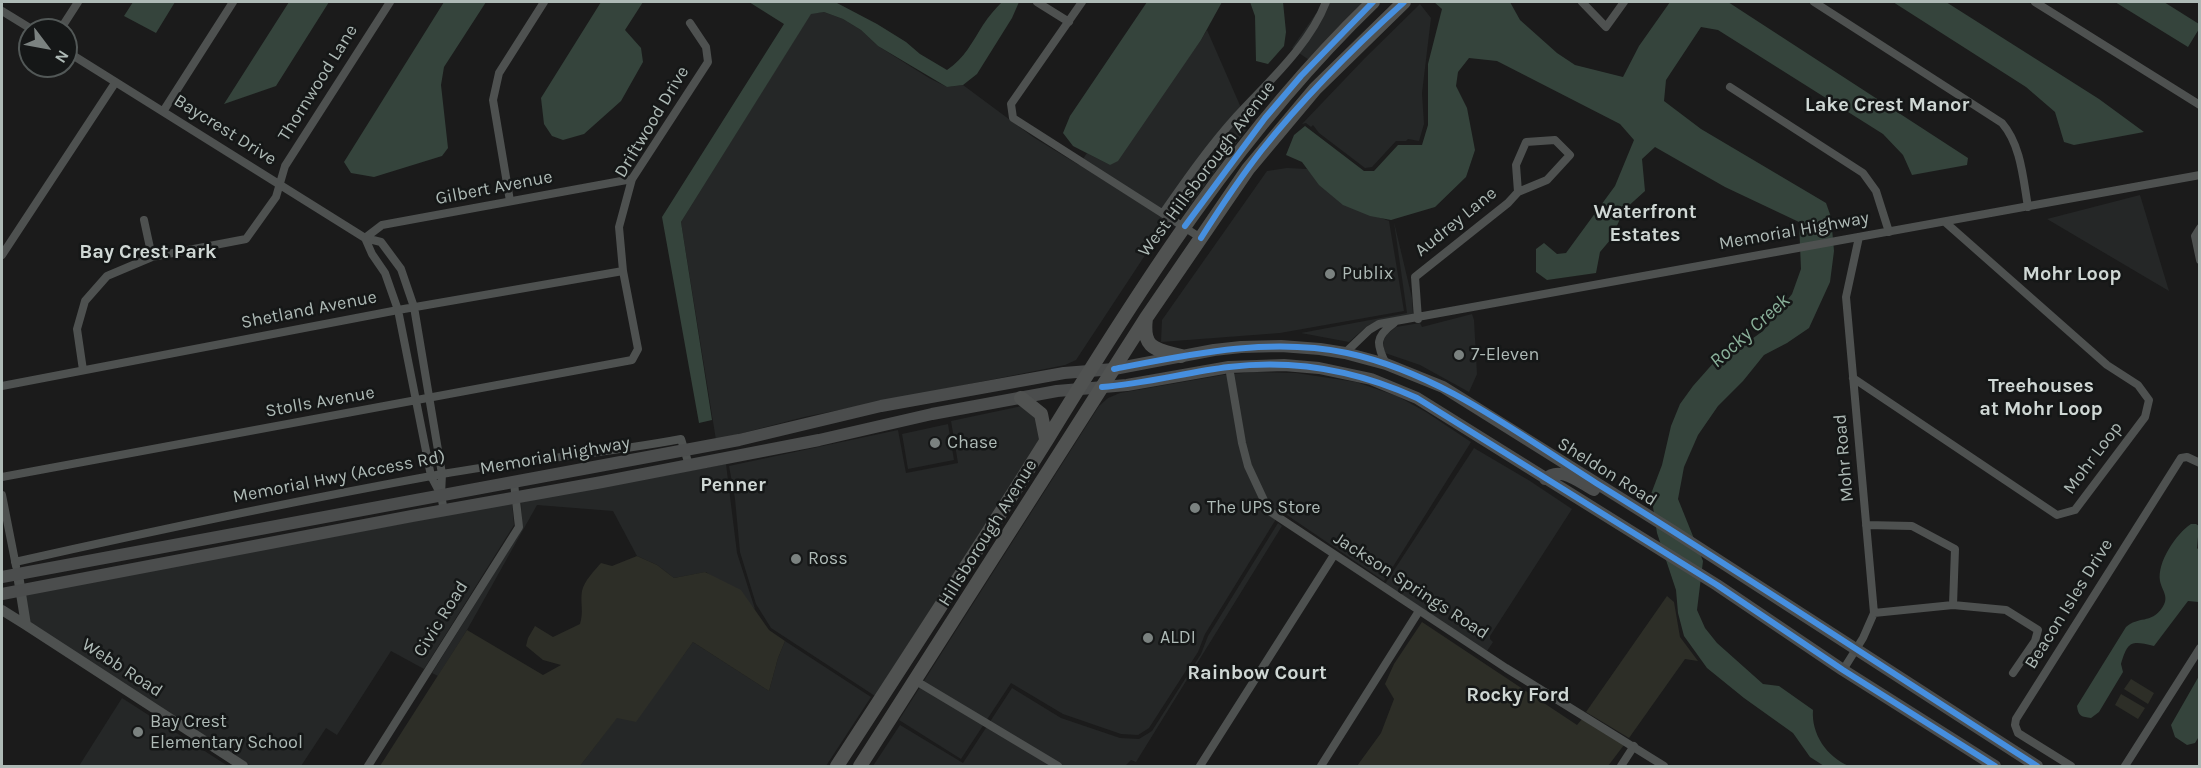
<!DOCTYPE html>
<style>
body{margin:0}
#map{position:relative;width:2201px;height:768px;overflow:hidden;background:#1b1b1b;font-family:Karla,sans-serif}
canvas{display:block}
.frame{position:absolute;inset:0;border:3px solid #aebab6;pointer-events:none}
.north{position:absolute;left:18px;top:18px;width:60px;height:60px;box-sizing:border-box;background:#151717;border:2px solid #525857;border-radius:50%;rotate:122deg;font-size:16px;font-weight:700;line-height:24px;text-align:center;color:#aebab6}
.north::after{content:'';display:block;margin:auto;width:21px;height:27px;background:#7b8280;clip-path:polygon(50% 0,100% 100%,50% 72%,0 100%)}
</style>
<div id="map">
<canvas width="2201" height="768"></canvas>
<div class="frame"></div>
<div class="north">N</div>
</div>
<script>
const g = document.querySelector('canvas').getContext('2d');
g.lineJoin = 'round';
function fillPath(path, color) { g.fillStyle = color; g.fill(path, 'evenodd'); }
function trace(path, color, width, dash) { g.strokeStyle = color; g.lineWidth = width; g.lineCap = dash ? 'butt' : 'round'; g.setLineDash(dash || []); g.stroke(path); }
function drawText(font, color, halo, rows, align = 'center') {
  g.font = font + ' Karla,sans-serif'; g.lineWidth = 5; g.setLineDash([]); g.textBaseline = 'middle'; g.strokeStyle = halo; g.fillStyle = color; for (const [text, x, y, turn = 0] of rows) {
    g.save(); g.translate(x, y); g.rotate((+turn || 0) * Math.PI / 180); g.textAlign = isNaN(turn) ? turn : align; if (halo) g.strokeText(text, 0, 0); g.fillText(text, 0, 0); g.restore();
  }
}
fillPath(new Path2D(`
 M1324,2H1367L1309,60L1292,48Z
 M1420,4L1431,18L1422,93L1424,124L1419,141L1408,139L1406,141H1396L1372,167L1365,168L1319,133L1313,125L1311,127L1306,123L1302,124L1365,58Z
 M824,12L843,19L861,30L878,46L929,78L947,87L963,85L1033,137L1079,165L1087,153L1110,165L1201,40L1207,30L1249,126L1187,209L1161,231L1076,360L1065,365L804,417L716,440L681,222L811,13Z
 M1287,168L1307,169L1344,204L1389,221L1404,311L1280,333L1161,342L1162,320L1267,171Z
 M2140,195L2169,291L2047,219Z
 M1394,222L1412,298L1413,315L1377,321L1366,327L1349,342L1301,333L1407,313Z
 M1472,314L1474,320L1477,374L1469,392L1420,365L1385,353L1384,351L1383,341L1387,334L1396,327L1420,323L1422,327Z
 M1254,372L1296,373L1356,382L1397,396L1426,412L1471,442L1384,581L1281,511L1205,634L1198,652L1149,728L1138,735L1121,734L1063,714L1011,683L961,759L899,720L1099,406L1108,398L1120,393L1223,375Z
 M1022,406L1036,413L1040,439L875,696L771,628L756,604L740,552L735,499L729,466L898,430L906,473L958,463L951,421Z
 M948,424L954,460L908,469L902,434Z
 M1474,448L1530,481L1572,509L1490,636V639L1493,642L1487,651L1385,584Z
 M726,464L737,553L755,609L706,572L674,578L657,565L637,556L613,511L537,505L467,630L438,676L432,673L522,529L521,502Z
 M512,503L514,525L424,669L391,651L337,735L326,728L301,766H251L30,623L25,594Z
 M1278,523L1282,526L1136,762L1131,760L1125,766H873L900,725L963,763L1012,688L1061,718L1120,738L1139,739L1152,731L1201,654L1208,636Z
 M785,641L871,697L826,766H580L617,717L674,668L693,642L769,691L778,658Z
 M122,698L228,766H79Z`), '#252727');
fillPath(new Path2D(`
 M637,556L657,565L674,578L705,572L741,590L769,630L785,641L778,658L769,691L693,642L636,722L617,718L580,766H380L467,630L543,675L561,665L543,660L526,646L528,638L535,626L553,637L580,624C584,611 580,603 582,591C584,581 595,570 601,563L612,566Z
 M1667,596L1674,602L1680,637L1698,661L1685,659L1629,738L1586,712Z
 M1422,622L1577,725L1582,719L1624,745L1608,766H1357L1381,733L1394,699L1385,684L1394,664Z
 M2131,679L2154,693L2148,704L2124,689Z
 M2121,694L2145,708L2138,719L2115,705Z`), '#2d2e27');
fillPath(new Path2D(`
 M133,2H175L156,33L124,16Z
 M289,2H329L276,86L224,104Z
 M444,2H486L444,67L441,85L448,148L442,156L374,177L351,173L344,162Z
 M601,2H643L625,30L641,48L643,62L621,101L584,134L563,140L552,136L544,124L541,98Z
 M749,2L837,3L877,24L906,42L920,54L947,70C964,59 973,41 983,25C989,16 995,9 1002,2H1019L1012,18L977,74L963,85L947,87L878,46L861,30L843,19L824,12L811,14L681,222L712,420L699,423L662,217L784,24Z
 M1147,2H1222L1201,40L1118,161L1110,165L1073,146L1063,133L1070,116Z
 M1250,2H1283L1286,32L1284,46L1268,64L1256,61L1255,16Z
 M1434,2H1510L1520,20L1557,53L1575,65L1623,77L1639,46L1670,2H1728L1968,158L1967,165L1912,175L1903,155L1883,134L1718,30L1701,27L1666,80L1664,101L1701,129L1826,203L1831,217L1834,251L1830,282L1809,328L1787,343L1764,355L1743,381L1718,406L1698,435L1684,467L1678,499L1703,561L1697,610L1705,628L1717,643L1763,684L1779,686L1813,710C1811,734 1827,757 1849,766H1824L1810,757L1793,733L1744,698L1707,668L1684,636L1678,613L1676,590L1657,533L1651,494L1662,465L1671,426L1680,404L1693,386L1716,360L1742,346L1763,331L1792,294L1801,269L1799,222L1725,187L1655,147L1642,159L1645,191L1624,210L1611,239L1600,252L1596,273L1547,280L1536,272V249L1544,243L1557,254L1566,253L1615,186L1634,140L1620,124L1497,61L1469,58L1458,72L1456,86L1467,108L1475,150L1466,177L1435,207L1391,220L1370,216L1343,205L1319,185L1302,162L1286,155L1294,135L1305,126L1364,171H1374L1398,145H1422L1428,125V64L1442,9Z
 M1893,2H1946L2099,99L2144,132L2074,145L2064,142L2055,112L2026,87Z
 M2115,2H2164L2199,24V29L2188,47Z
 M2191,524H2196L2199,526L2197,548L2200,552L2199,602L2188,601L2154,646C2132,641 2128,640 2121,664L2123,672L2099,712L2091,718C2082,717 2078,716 2077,706L2126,627C2138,616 2151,624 2162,608C2170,597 2162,591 2160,581C2157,562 2176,534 2191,524Z
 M2199,676L2198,738L2195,743L2187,745L2175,737L2171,725Z`), '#35443c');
trace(new Path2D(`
 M1037,2L1069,22
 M1082,2L1011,104L1013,118L1201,238
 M1582,2L1606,27L1624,2
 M1814,2L2002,123C2021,145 2023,178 2028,207
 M2035,2L2200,105
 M2,11L33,30
 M60,30L78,2
 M66,51L365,238L381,242L401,269L414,307L442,474L441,495
 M1730,87L1863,173L1876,191L1889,232
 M164,110L233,2
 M1555,140L1570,155L1547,180L1518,192L1516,165L1526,142Z
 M510,201L493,100L499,73L544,2
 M1163,213C1186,180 1209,147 1236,117C1267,83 1309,46 1326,2
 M144,220L152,257
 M2200,228L2195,236L2200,260
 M365,238L372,254L385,273L398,310L431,476L441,495L444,511
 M365,238L382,225L632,179
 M2,255L115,83
 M1418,319L1415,277L1508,203L1518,192
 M1345,353L1369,330L1379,324L2200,175
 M1386,364C1376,344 1375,337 1394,323
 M1229,367L1242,443L1248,466L1269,511L1506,668L1664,766
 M83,370L77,329L85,301L107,276L152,257L246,239L276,197L285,166L390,2
 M1853,378L2057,515L2075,510L2145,417L2149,400L2138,385L2107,365L1945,222
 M2,386L398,310L623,271
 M2,477L632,360L638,349L623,271L619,227L632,179L708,62L706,47L690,23
 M2,495L16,566
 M1866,525L1912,526L1955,549L1953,605
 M15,562C157,530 299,500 442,474C522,460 602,454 681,439L689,465
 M1874,613L1953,605L2006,610L2038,630L2035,641L2013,673
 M1843,670L1863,638L1874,613L1846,297L1859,237
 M916,681L1058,766
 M368,766L519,527L514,483
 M1200,766L1334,555
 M1321,766L1419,611
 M1621,766L1634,746
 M2071,766L2018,733L2015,725L2016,719L2181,458L2187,457L2200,463
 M2125,766L2200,648`), '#4e5150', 8);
trace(new Path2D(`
 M18,575L26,625L243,766
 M2,610L26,625`), '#4e5150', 10);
trace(new Path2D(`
 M1545,479C1560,465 1579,482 1594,490
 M2,577L739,440L881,406L1064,373L1114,369L1214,350L1241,347L1281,346L1320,349L1345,353L1386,364L1443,387L1673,531L2037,766
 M2,594L412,516L602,482L819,440L932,414L1057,391L1127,385L1229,367L1284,365L1319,368L1371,379L1417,398L1717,585L1843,670L1995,766`), '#4b4d4d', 12);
trace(new Path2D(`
 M1146,318C1142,349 1155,349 1181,356
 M1021,398L1041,414L1046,439
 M837,766C908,657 979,548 1048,438C1143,283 1241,129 1373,2
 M860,766L1146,318L1248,169L1315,89L1404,2`), '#505251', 14);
trace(new Path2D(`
 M1185,226L1265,118L1301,76L1373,2
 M1201,238C1220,208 1240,178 1261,151C1304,97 1353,48 1404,2
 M1114,369C1191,354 1269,337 1347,353C1440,373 1517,433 1596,483C1745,575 1890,672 2037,766
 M1102,387C1145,384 1187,372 1229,367C1294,359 1358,371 1417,398L1717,585L1843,670L1995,766`), '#468fdf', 6);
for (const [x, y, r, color] of [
 [1330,274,6,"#7b8280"],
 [1459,355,6,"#7b8280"],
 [935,443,6,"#7b8280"],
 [1195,508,6,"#7b8280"],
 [796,559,6,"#7b8280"],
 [1148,638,6,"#7b8280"],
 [138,732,6,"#7b8280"]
]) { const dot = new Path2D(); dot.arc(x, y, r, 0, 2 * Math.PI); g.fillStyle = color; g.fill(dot); trace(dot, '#151717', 2); }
drawText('18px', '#aebab6', '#151717', [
 ["Thornwood Lane",318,83,-58],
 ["Driftwood Drive",652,122,-59],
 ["Baycrest Drive",225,130,32],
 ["West Hillsborough Avenue",1207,169,-53],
 ["Gilbert Avenue",494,188,-11],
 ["Audrey Lane",1456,222,-39],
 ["Memorial Highway",1794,231,-10],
 ["Shetland Avenue",309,310,-11],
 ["Stolls Avenue",320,402,-10],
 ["Memorial Highway",555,456,-10],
 ["Mohr Road",1844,458,-95],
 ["Mohr Loop",2093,458,-53],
 ["Sheldon Road",1607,472,32],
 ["Memorial Hwy (Access Rd)",339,477,-11],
 ["Hillsborough Avenue",988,533,-58],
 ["Jackson Springs Road",1411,586,33],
 ["Beacon Isles Drive",2069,604,-58],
 ["Civic Road",441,619,-58],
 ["Webb Road",122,668,33]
]);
drawText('18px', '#aebab6', '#151717', [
 ["Publix",1342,274],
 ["7-Eleven",1471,355],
 ["Chase",947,443],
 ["The UPS Store",1207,508],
 ["Ross",808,559],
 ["ALDI",1160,638],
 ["Bay Crest",150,722],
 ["Elementary School",150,743]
], 'left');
drawText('bold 20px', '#cfd7d4', '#151717', [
 ["Lake Crest Manor",1887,105],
 ["Waterfront",1645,212],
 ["Estates",1645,235],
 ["Bay Crest Park",148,252],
 ["Mohr Loop",2072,274],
 ["Treehouses",2041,386],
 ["at Mohr Loop",2041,409],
 ["Penner",733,485],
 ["Rainbow Court",1257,673],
 ["Rocky Ford",1518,695]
]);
drawText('italic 20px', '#8ab19a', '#151717', [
 ["Rocky Creek",1750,331,-42]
]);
</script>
